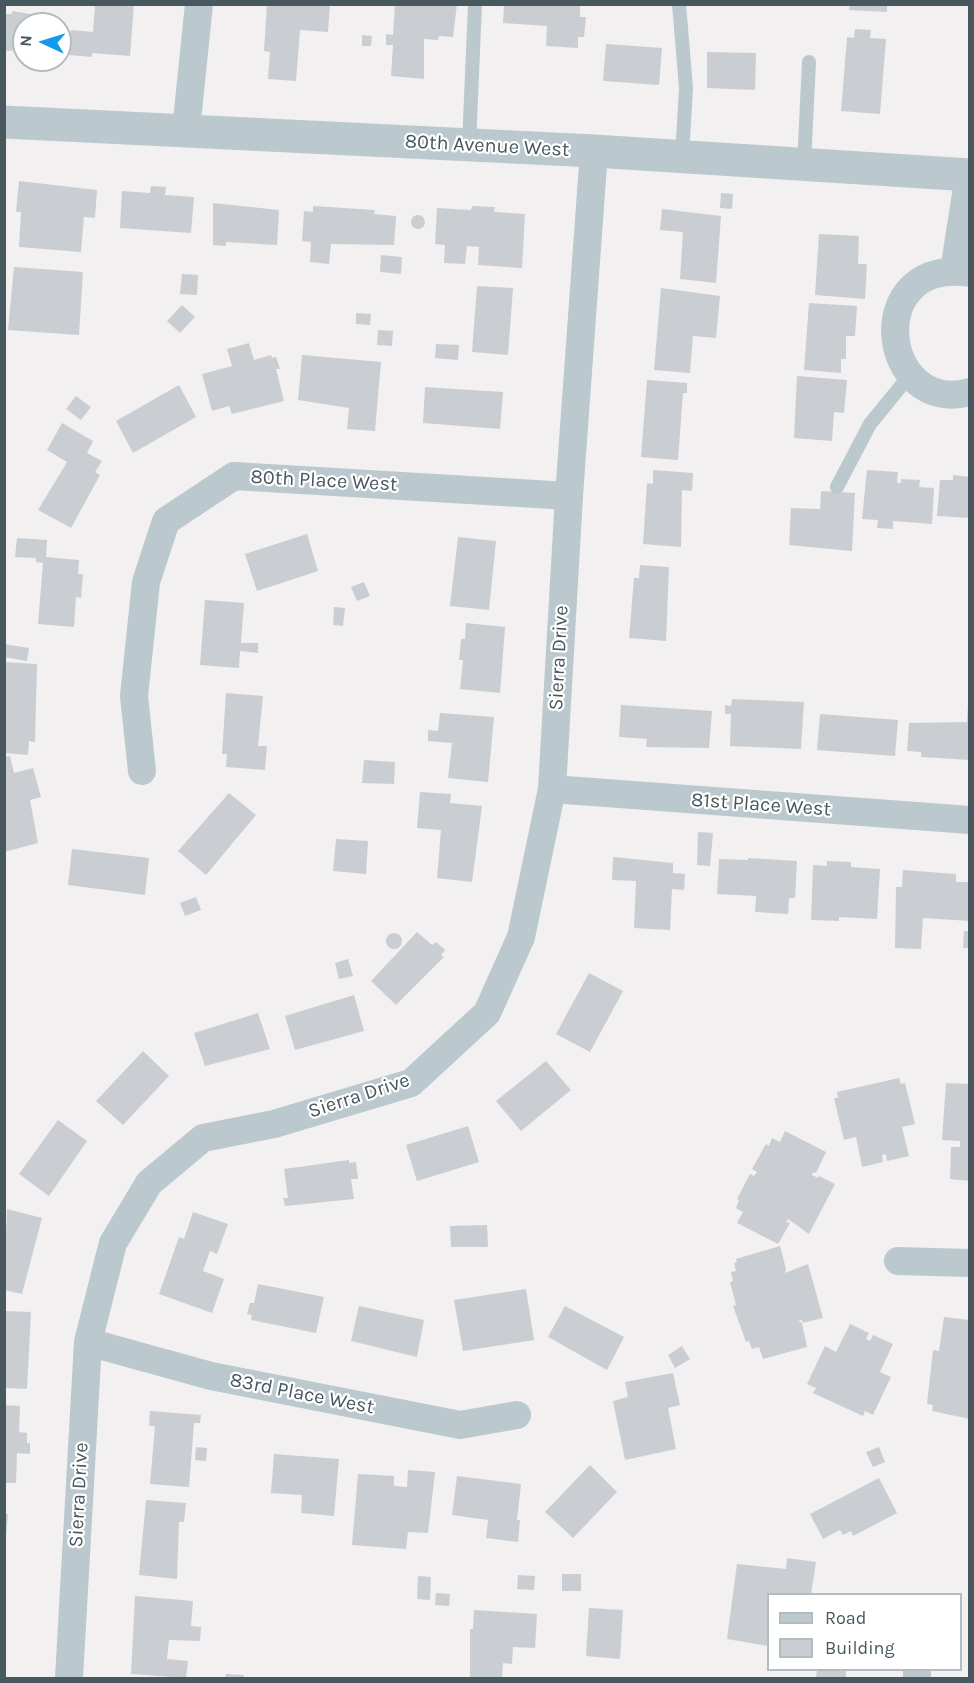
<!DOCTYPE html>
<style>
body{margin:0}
#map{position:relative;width:974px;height:1683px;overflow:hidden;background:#f2f0f0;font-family:Karla,sans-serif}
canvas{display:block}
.frame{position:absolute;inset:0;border:6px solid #47585e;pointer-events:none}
.legend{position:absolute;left:767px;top:1593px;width:195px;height:78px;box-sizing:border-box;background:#fff;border:2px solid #b5bcbf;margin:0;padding:8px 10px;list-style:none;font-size:18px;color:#47585e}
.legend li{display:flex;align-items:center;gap:12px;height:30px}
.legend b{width:30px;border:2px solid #b5bcbf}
.north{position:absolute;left:12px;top:12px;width:60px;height:60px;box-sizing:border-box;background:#fff;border:2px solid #b5bcbf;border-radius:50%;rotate:274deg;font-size:16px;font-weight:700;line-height:24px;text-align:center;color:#47585e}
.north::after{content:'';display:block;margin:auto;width:21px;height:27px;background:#1299eb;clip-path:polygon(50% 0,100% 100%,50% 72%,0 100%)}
</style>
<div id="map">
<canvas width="974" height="1683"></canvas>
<div class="frame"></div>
<ul class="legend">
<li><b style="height:8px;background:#bbc8cd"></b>Road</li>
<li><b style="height:16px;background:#caced3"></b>Building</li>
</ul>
<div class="north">N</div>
</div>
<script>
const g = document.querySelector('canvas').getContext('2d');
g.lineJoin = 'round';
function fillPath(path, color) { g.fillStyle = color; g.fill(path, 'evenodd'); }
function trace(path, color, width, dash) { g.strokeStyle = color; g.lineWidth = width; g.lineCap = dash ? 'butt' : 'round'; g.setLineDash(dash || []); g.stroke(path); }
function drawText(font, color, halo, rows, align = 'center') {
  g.font = font + ' Karla,sans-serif'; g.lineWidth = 4.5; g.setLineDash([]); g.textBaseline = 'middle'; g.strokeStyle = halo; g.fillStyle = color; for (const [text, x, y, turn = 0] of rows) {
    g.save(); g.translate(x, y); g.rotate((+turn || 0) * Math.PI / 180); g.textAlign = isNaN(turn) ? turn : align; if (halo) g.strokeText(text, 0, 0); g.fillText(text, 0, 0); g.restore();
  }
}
fillPath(new Path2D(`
 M95,4H134L130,56L92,53V57L69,55L71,30L93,32Z
 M267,4H330L328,32L300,30L296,81L268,79L270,52L264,51Z
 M395,4H457L453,37L439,36L438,40L424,39V79L391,76L393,45H386V34L393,35Z
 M504,4H580V17H586L584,37H578V48L546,46L547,26L503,23Z
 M850,4H887V12L849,10Z
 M12,11L42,16L41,24H24V50L4,51V14H12Z
 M855,29L871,30L870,38L886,39L880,114L841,111L847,37L854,38Z
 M362,35L372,36L371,46H362Z
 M606,44L662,48L659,85L603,81Z
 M707,52L756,53L755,90L707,88Z
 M19,181L97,190L95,218L84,217L81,252L19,247L21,212H16Z
 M151,186L166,187L165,195L194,197L191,233L120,228L122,191L150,193Z
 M721,193L733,194L732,209L720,208Z
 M213,203L279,210L277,245L226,242V246L213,245Z
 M313,206L375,210L374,214L396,216L394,245L331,244L329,264L310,262L311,242L302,241L304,211L313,212Z
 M472,206L495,207L494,212L525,214L522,268L478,265L479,247L467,246L465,264L444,263L445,245L435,244L437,208L471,210Z
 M662,209L721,216L716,283L680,279L683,232L660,230Z
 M411 222a7 7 0 1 1 14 0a7 7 0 1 1-14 0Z
 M819,234L859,236L858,264H867L865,299L815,295Z
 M381,255L402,257L401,274L380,272Z
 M14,267L83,272L79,335L8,330Z
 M182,274L198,275L197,295L180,294Z
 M477,286L513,288L508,355L472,352Z
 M661,288L720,296L716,338L693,336L690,373L654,370Z
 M809,303L857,306L855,336H846V359H841V373L804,370Z
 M182,305L195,317L180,333L167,321Z
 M356,313L371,314L370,325L356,324Z
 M378,330L393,331L392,346L377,345Z
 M249,343L254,360L271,355L272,358L276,357L280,369H276L284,401L232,414L229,406L212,411L202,374L232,366L227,349Z
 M436,344L459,345L458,360L435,358Z
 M302,355L381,362L375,431L347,429L349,408L298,400Z
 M797,376L847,380L844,413L834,412L832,441L794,438Z
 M647,380L687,383V393H683L678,460L641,457Z
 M179,385L196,417L133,453L116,421Z
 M425,387L503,392L500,429L423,423Z
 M76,396L91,407L81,420L66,409Z
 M62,423L93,441L87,453L102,461L95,472L100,475L71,528L38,510L67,462L47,450Z
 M653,470L693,473L692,491L682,490L681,547L643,544L647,483L653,484Z
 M867,470L898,472L897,483H901V479L920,480L919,487L934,488L932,524L893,521V529L877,528L878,520L862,519Z
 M953,475L970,477V518L937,516L940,480H953Z
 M821,491L855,493L852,551L789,545L791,508L820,509Z
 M307,534L318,571L257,591L245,554Z
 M458,537L496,541L489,610L450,606Z
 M17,538L47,540L46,557L79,560L78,574H83L81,598L76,597L74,627L38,624L43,563L36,562V558L15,557Z
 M640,565L669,567L666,641L629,638L634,578H639Z
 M364,582L370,596L357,601L351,587Z
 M205,600L244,603L241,643H258V653L240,651L239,668L200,665Z
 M334,607L345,608L343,626L333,625Z
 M466,623L505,627L500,693L460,689L463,660H459L461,639H465Z
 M4,644L29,648L27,661L4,657Z
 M4,662L37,664L35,742L29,741L28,755L4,753Z
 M226,693L263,696L258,746H267L265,770L226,767L227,754H222Z
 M732,699L804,702L801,749L730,746L731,714H725V705L731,706Z
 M968,703L970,760L921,757V752L907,751L909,723L967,722Z
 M621,705L712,711L709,748L646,747L647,739L619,737Z
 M440,713L494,717L488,782L448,778L452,743L428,741V730L438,731Z
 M820,714L898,720L895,756L817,750Z
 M10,756L14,773L33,768L41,797L30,800L38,843L4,852V757Z
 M364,760L395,762L394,784L362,783Z
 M420,792L451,794L450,803L482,806L472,882L437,878L441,830L417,828Z
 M229,793L256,815L206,875L178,851Z
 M698,832L713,833L710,866L697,865Z
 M336,839L368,841L366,874L333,871Z
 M72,849L149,858L145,895L68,885Z
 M613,857L673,863V873L685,874L684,890L672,889L670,930L634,928L636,881L612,880Z
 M748,858L797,861L795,898H789L788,914L755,912L756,896L717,894L719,859L748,860Z
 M827,861L851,862V867L880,869L877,919L839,917V921L811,920L813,865L827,866Z
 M903,870L956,874V882H970V921L923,918L921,949L895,948L896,887H902Z
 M196,897L201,910L185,916L180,903Z
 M964,931H970V948H963Z
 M417,932L432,945L436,942L445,950L441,955L444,957L396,1005L371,981Z
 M386 941a8 8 0 1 1 16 0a8 8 0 1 1-16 0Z
 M348,959L353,976L339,979L335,963Z
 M589,973L623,991L590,1052L556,1034Z
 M354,995L364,1031L295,1050L285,1016Z
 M258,1013L270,1049L205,1066L194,1033Z
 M143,1051L169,1076L123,1125L96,1101Z
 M546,1061L571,1090L521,1131L496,1101Z
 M899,1078L901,1084L905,1083L915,1124L902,1127L909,1156L887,1161L886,1154L882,1155L883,1162L862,1167L856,1137L844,1140L834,1098H838L837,1092Z
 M946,1083L970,1084V1181L950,1179L951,1147H960V1141L942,1140Z
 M58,1120L87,1141L49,1196L19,1174Z
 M468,1126L479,1162L417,1181L406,1145Z
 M785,1131L826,1152L816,1173L813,1172L812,1175L818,1178L819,1176L835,1184L809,1234L788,1219L786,1222L790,1223L778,1244L737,1223L743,1212L736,1208L739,1200L737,1199L750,1174L754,1176L757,1172L752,1169L766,1144L769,1146L772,1138L780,1142Z
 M349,1160V1163L356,1162L358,1179H351L354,1199L285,1206L283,1198H288L284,1169Z
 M7,1209L42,1218L22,1294L4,1290Z
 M193,1212L228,1224L217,1254L210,1251L203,1271L224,1279L212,1313L159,1294L179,1237L184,1239Z
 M487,1225L488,1247H451L450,1226Z
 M780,1246L786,1269L785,1273L808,1264L823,1318L803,1323L802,1320L798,1321L802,1323L807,1347L763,1359L759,1347L752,1349L749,1341L746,1342L733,1306L736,1305L730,1282L733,1281L731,1272L736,1271L734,1263L737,1262L736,1259Z
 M258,1284L324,1297L316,1333L251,1320L252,1315L247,1314L250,1303H254Z
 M526,1289L534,1340L463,1351L454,1300Z
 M359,1306L424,1320L417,1357L351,1341Z
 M565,1306L624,1337L607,1370L548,1337Z
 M5,1311L31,1312L27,1389L5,1388Z
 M944,1317L970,1320V1419L932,1411L933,1405L927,1404L933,1350L939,1351Z
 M850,1324L869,1333L866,1339L870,1341L873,1335L893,1344L880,1372L891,1377L873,1415L865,1411L863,1416L813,1393L816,1388L807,1384L825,1346L836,1352Z
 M682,1346L690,1359L675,1368L668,1355Z
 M673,1373L680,1405L668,1408L676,1449L625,1460L613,1401L628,1397L625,1382Z
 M4,1405L20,1406L19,1432L27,1433V1443H30V1454L17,1453L16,1483H4Z
 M150,1411L201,1415L200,1423H194L189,1487L150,1484L155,1426H149Z
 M196,1447L207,1448L206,1461L195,1460Z
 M879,1447L885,1462L873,1467L866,1452Z
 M274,1454L339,1459L334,1516L301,1513L302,1495L271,1493Z
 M590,1465L617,1492L573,1538L545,1512Z
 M408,1470L435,1472L428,1533L408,1532L406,1549L352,1545L358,1474L394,1476V1486L407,1487Z
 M457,1476L521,1484L517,1520H520L518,1542L486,1538L488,1520L452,1515Z
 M879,1478L897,1513L853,1536L851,1531L843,1535L840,1530L823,1539L810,1514Z
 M146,1500L186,1503L184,1522H179L177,1579L139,1575Z
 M4,1514H8L6,1536L4,1535Z
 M787,1558L816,1562L811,1594H768V1646L727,1639L737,1564L786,1569Z
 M562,1574H581V1591H562Z
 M518,1575L535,1576L534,1590L517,1589Z
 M418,1576L431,1577L430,1600L417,1599Z
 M436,1593L450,1594L449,1606L435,1605Z
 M135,1596L193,1601L191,1626L201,1627L200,1641L169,1640L167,1659L188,1661L186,1678L131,1674Z
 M589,1608L623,1610L620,1659L586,1656Z
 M474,1610L537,1614L535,1648L513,1647L512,1664L503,1663L502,1678H470V1629H473Z
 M817,1670L846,1671V1678H816Z
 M226,1674L244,1675L243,1678H225Z`), '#caced3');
trace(new Path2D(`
 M679,4L686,88L682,157
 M469,145L475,4
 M804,164L809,62
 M837,487L870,424L910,375`), '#bbc8cd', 14);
trace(new Path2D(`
 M186,130L199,4
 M954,271L969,175
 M970,273C860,257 881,417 970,392
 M142,771L134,696L146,582L166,521L234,476L569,496
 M552,789L970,820
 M898,1261L970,1263
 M88,1342L211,1376L460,1425L517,1415
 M69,1678L88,1342L113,1243L149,1183L203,1138L274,1124L411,1083L487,1013L521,937L552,789L569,496L594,151
 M917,1678V1670`), '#bbc8cd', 28);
trace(new Path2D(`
 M4,122L594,151L970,175`), '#bbc8cd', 33);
drawText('20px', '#47585e', '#fff', [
 ["80th Avenue West",487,146,3],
 ["80th Place West",324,481,3],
 ["Sierra Drive",559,658,-87],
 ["81st Place West",761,805,4],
 ["Sierra Drive",359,1096,-18],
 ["83rd Place West",302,1394,11],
 ["Sierra Drive",79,1495,-87]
]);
</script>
